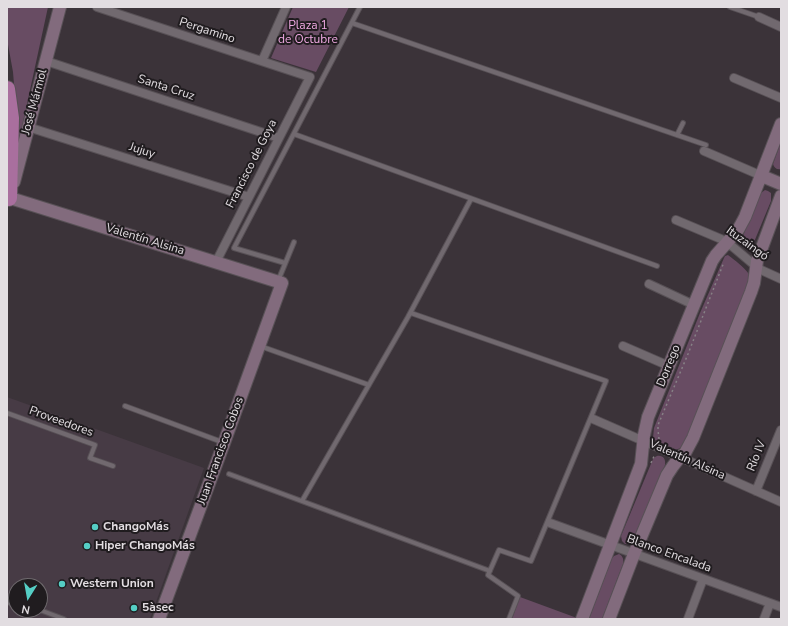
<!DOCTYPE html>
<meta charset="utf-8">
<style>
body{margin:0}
#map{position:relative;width:788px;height:626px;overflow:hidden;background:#3b3339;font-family:"Nunito Sans",sans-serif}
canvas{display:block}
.frame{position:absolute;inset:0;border:8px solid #e2dde1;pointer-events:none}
.north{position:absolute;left:8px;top:578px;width:40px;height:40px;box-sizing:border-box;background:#201c1f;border:1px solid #6e696d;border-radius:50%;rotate:191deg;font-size:11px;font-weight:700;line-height:16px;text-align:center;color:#e2dde1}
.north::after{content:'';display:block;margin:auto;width:14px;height:18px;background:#55cec5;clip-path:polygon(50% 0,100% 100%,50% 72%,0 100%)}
</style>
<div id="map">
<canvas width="788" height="626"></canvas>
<div class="frame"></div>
<div class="north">N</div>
</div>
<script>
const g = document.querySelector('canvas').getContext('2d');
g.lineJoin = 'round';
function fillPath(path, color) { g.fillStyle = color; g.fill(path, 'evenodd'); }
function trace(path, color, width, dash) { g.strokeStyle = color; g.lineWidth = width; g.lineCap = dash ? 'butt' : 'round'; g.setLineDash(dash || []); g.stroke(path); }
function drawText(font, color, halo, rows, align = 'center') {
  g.font = font + ' "Nunito Sans",sans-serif'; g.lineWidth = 4; g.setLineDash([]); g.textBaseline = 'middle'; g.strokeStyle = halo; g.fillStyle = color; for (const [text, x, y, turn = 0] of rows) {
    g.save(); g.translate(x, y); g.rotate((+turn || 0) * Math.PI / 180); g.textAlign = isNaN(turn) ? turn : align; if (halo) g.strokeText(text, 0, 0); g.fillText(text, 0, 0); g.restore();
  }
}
fillPath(new Path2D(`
 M7,397L204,468L150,619H7ZM16,586H40V610H16Z`), '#473b45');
fillPath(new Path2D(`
 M8,7H48L17,150L16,109L13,72L7,39Z
 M293,7H349L316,72L271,58Z
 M781,142V169C777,170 774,168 773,164Z
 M765,190L768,191L771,193V201L754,242C751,246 748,245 745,244L742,240V238L761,193Z
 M728,255C732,258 748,270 749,275C750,280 747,286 746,291L686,440C683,445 681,450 675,449L655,440L653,438L654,428L700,313L724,258L725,256Z
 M657,456C663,455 666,459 665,465L633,540L630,544H625L622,541L621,536L653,459L655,457Z
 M619,554C623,556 624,560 623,564L602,619H589L612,558L614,556Z
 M520,597L577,618L576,619H512Z`), '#684c63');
const lane = new Path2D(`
 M730,7L759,17
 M352,23L706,145
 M294,134L657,266
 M677,135L683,123
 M285,263L234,248L360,7
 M278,281L294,242
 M411,313L606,381L531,561L499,550L488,575L518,596L509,619
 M260,346L369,385
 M125,406L222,442
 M7,413L95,445L90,458L113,466
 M229,474L490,571
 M302,501L408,317L471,199
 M7,602L10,603L16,602
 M40,610L64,619`);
const street = new Path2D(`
 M97,7L310,77L216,262
 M759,17L781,27
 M46,61L279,138
 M262,61L286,7
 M734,78L781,98
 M28,127L249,197
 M704,151L762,176
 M676,220L721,239L733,247L759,269L781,279
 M649,284L694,305
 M623,346L669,366
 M593,419L680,457L781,502
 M756,491L781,430
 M550,523L781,607
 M688,619L703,579
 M764,619L770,603`);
const secondary = new Path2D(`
 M762,176L781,184
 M14,182L60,7
 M7,197L282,283L224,443L159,619
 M582,619L641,464L644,435L648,417L712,261L716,255L738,230L745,217L781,124
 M609,619L634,554L667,475L673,466L680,457L685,453L693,438L751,292L754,283L757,261L781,196`);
const highway = new Path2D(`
 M7,89L11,118L9,198`);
trace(lane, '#585156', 6);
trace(street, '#585156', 10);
trace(secondary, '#585156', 14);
trace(highway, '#585156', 18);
trace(new Path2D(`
 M659,439L658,430V425L688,354L724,262
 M651,463L655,454`), '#878186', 1.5, [2, 3]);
trace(lane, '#71696f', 4);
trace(street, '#71696f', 8);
trace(secondary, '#826b7d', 12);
trace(highway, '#a96f9e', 16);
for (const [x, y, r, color] of [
 [95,527,4,"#55cec5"],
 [87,546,4,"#55cec5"],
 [62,584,4,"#55cec5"],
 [134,608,4,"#55cec5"]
]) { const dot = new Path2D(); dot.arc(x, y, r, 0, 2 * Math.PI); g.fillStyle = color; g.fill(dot); trace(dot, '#201c1f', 1.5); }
drawText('12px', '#efa9e2', '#201c1f', [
 ["Plaza 1",308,26],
 ["de Octubre",308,40]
]);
drawText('12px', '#e2dde1', '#201c1f', [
 ["Pergamino",207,31,18],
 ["Santa Cruz",166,88,18],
 ["José Mármol",35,102,-75],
 ["Jujuy",142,151,18],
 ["Francisco de Goya",252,164,-63],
 ["Valentín Alsina",145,240,17],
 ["Ituzaingó",747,244,36],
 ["Dorrego",669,366,-68],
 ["Proveedores",61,422,20],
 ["Juan Francisco Cobos",221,451,-70],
 ["Río IV",757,456,-68],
 ["Valentín Alsina",687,460,24],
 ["Blanco Encalada",669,554,20]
]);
drawText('bold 12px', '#e2dde1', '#201c1f', [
 ["ChangoMás",103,527],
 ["Hiper ChangoMás",95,546],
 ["Western Union",70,584],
 ["5àsec",142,608]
], 'left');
</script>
